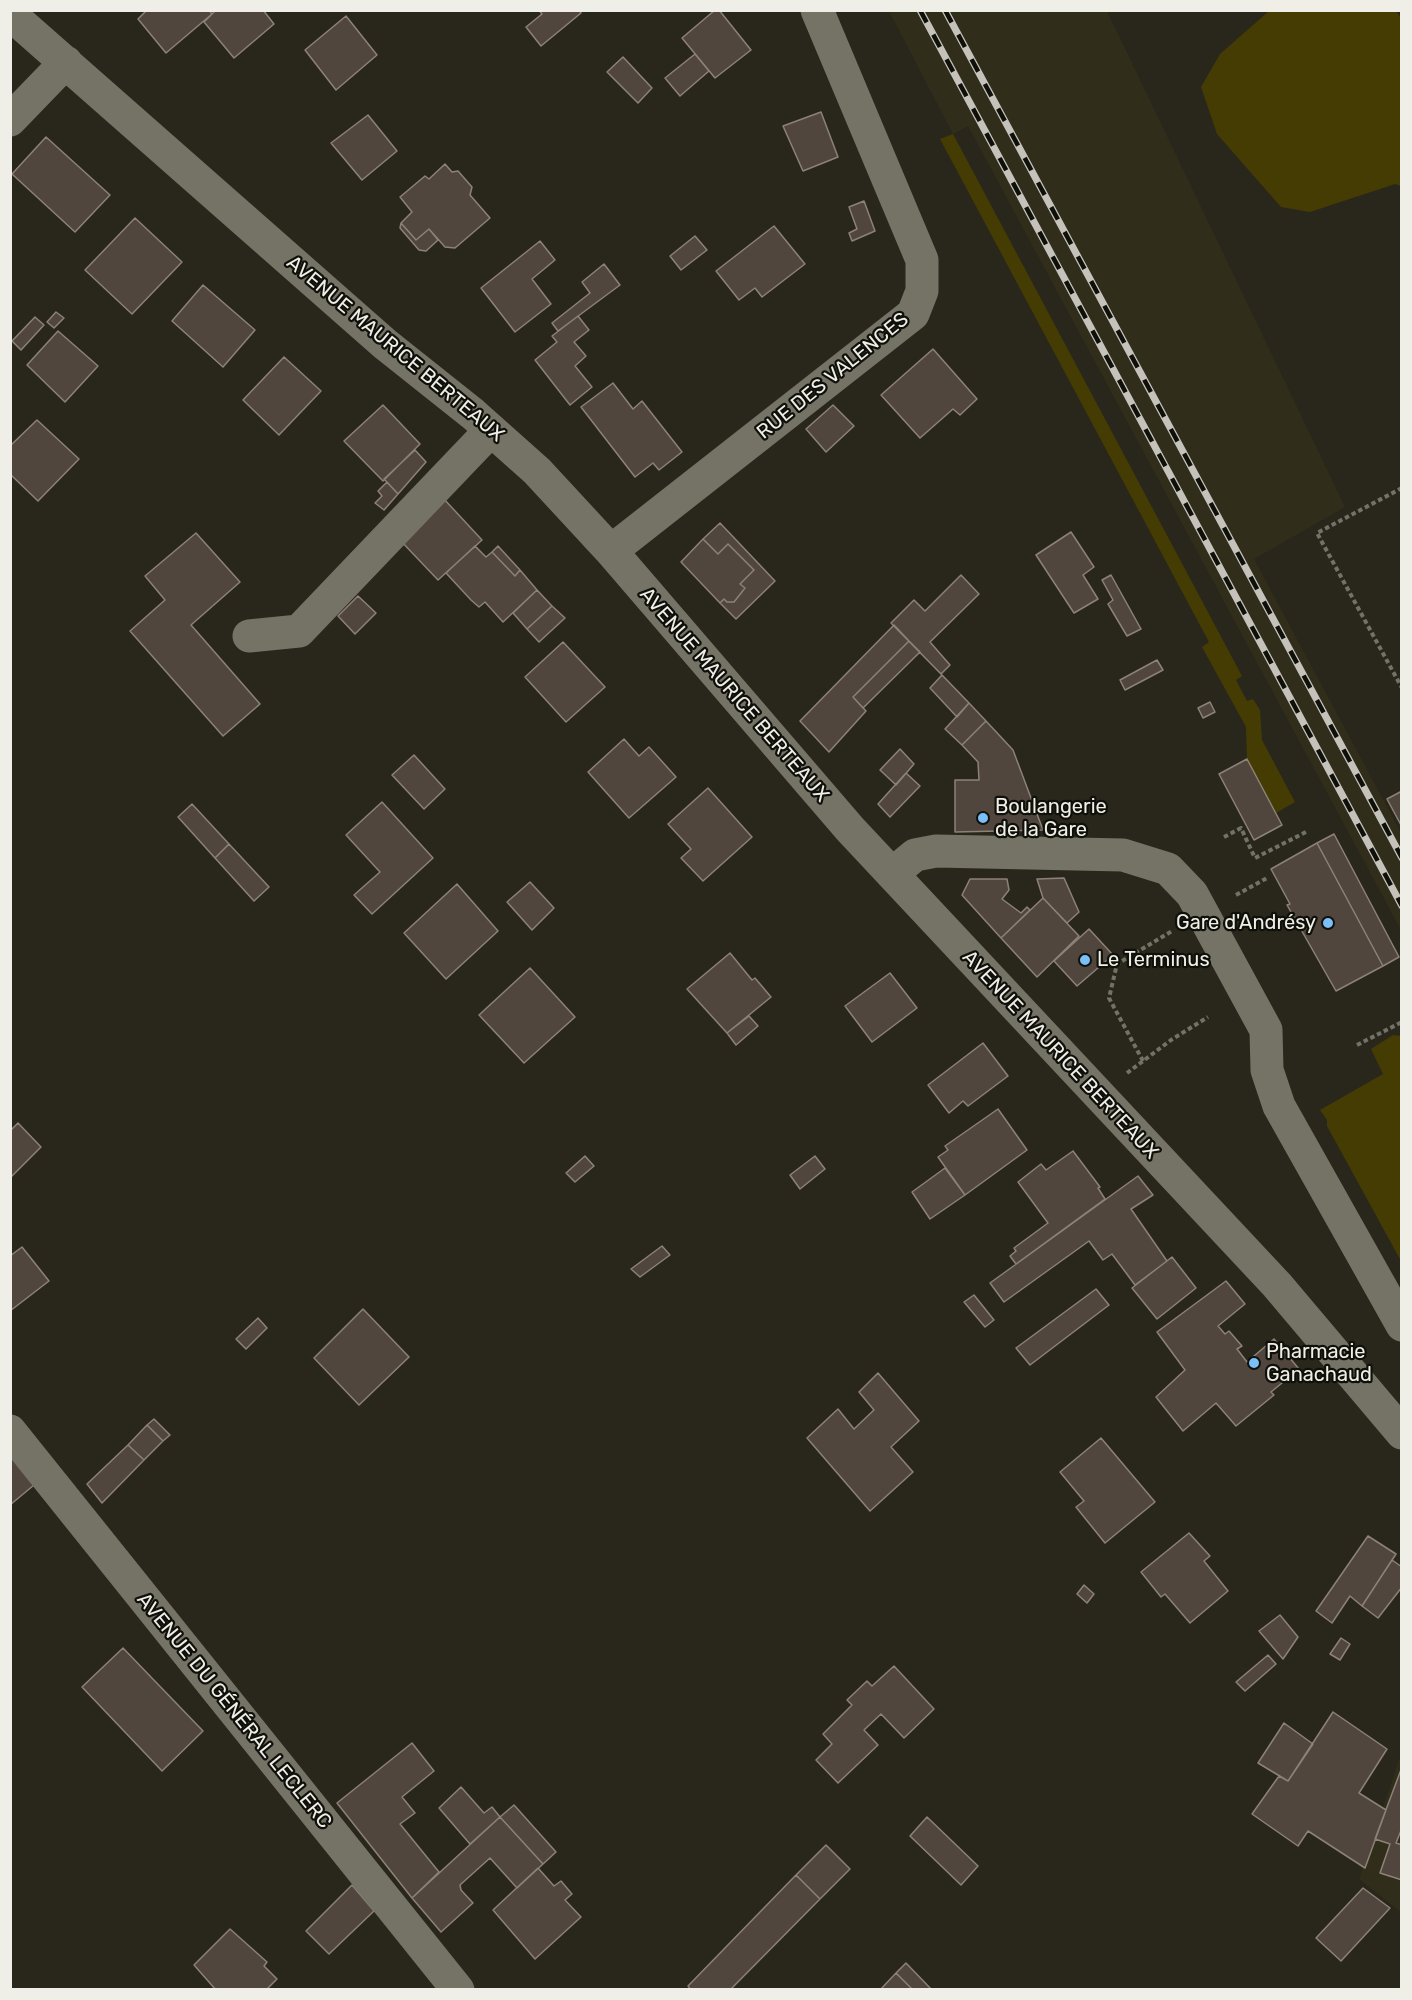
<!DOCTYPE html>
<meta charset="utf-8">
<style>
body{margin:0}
#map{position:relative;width:1412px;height:2000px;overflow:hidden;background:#29271b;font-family:Rubik,sans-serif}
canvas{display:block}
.frame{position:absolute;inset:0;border:12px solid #efeee7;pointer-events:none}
</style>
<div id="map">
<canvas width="1412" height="2000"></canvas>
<div class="frame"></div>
</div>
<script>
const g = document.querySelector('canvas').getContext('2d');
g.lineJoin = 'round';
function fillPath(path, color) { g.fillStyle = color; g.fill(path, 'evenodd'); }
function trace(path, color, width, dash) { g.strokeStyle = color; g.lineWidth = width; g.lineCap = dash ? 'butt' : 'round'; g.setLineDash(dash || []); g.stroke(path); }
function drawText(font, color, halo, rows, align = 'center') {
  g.font = font + ' Rubik,sans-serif'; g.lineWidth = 4.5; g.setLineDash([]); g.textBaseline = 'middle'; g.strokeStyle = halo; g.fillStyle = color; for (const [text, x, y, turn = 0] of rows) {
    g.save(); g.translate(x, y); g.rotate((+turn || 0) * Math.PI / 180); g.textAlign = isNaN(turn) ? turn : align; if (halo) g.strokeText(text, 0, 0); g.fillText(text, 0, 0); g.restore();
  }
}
fillPath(new Path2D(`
 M889,11H1107L1345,507L1254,559L1401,833V930L968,126L953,134Z
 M1401,1754V1912L1359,1879Z`), '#302d1a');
fillPath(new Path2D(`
 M1269,11H1396L1402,20L1401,186L1395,184L1310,212L1281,207L1217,134L1201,87L1220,54Z
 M953,134L1242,676L1236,680L1247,701L1253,699L1260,710L1262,740L1295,802L1276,813L1247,759L1246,727L1202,647L1209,642L940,139Z
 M1393,1035L1402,1036L1401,1261L1327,1126V1120L1320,1110L1383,1074L1371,1049Z`), '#453c03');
const building = new Path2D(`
 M147,10H209L212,14L166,53L138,19Z
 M216,10H263L274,24L234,58L204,22Z
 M539,10H579L581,13L541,46L526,27L542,14Z
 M715,10H719L751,50L715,78L682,38Z
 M346,16L377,55L336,90L305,50Z
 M695,54L709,71L680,96L665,78Z
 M623,57L652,88L638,103L607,72Z
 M821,112L838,157L803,171L783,126Z
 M368,115L397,151L362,180L331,143Z
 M46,137L110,195L75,232L12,174Z
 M445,164L452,172L458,171L472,187L470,195L490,218L455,248L445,247L429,229L416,240L401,223L412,212L400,197L425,176L429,179Z
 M864,201L875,231L852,241L849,233L857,229L849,207Z
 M135,218L182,262L132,314L85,270Z
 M401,223L416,240L429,229L438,240L426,251L419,250L400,228Z
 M774,226L805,264L762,297L755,288L739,300L716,271Z
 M695,236L707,250L681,270L670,256Z
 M540,241L555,260L532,279L551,304L515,332L481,288Z
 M604,264L620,285L558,331L552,323L590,293L582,282Z
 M203,285L255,330L223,367L172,321Z
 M56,312L64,318L54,328L47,322Z
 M578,316L589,330L574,342L586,356L575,366L592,387L570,405L535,360L557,342L552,336Z
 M35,317L44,325L21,350L12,341Z
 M58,331L98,366L65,402L27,365Z
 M933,349L977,399L960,415L953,409L920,438L881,395Z
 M284,357L321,391L279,435L243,400Z
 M613,383L633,409L642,401L682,452L659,470L653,463L635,477L581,407Z
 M383,405L420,444L383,481L344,441Z
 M833,405L854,426L826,452L806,429Z
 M37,420L79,459L38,501L10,474V446Z
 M415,450L426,462L398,494L384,479Z
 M387,482L398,494L384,510L375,503L382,496L378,491Z
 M443,498L482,540L438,580L399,539Z
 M720,523L775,581L736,619L720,603L724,599L727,602H734L745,588L740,584L754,570L728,544L718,554L703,539Z
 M1071,532L1094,567L1083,575L1098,599L1074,613L1036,555Z
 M196,533L240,582L191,625L260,704L223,736L130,631L165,600L145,576Z
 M703,539L718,554L728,544L754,570L740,584L745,588L734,602H727L724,599L720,603L681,562Z
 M475,546L486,557L492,552L515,576L520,570L537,590L503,622L485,602L479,607L471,600L446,573Z
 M498,546L520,570L515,576L492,552Z
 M961,575L979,594L930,642L950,665L941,674L891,623L914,600L925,611Z
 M1111,575L1141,629L1127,636L1108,604L1113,600L1102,580Z
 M537,590L552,606L527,629L513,613Z
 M358,596L376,613L355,634L338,616Z
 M552,606L565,618L539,642L527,629Z
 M894,625L909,641L853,697L866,711L829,752L800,721Z
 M909,641L920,652L863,708L853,697Z
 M563,642L605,687L566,722L525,677Z
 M1157,660L1163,670L1125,690L1120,680Z
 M942,675L969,703L957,717L930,688Z
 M1210,702L1215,712L1203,718L1198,708Z
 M969,703L986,721L962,745L945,729Z
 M986,721L1013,750L1043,830L955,832V780H979L978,762L962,745Z
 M624,739L639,756L649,747L676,777L629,818L588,772Z
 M900,749L914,764L896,785L880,770Z
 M414,755L445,789L424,809L392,775Z
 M1247,759L1282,825L1254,840L1219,774Z
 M906,773L920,786L890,817L878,804Z
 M708,788L752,837L703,881L681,858L691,849L668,824Z
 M1402,791V827L1387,799Z
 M382,802L433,858L372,914L354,895L380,872L346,835Z
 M192,804L229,844L215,858L178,817Z
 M1334,834L1399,957L1383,966L1317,843Z
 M1317,843L1383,966L1336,991L1287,905L1290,904L1271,869Z
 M229,844L269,887L254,901L215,858Z
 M1064,878L1079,912L1067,923L1043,898L1037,879Z
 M970,879H1007L1009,890L1002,899L1021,913L1027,907L1030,910L1001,938L962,895Z
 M530,882L554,908L532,930L507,902Z
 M457,884L498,931L446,979L404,933Z
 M1043,898L1079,936L1037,977L1001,938Z
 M1089,929L1113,955L1077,986L1054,961Z
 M730,953L752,980L755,978L771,997L727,1033L687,989Z
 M530,968L575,1017L524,1063L479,1015Z
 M890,973L917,1008L872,1042L845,1006Z
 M749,1016L758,1026L736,1045L727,1033Z
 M983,1043L1008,1076L968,1106L963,1101L949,1113L928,1085Z
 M998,1109L1027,1150L965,1195L938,1157L948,1150L945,1146Z
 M18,1123L41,1147L10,1178V1131Z
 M1073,1151L1100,1187L1098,1188L1105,1199L1016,1264L1010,1256L1016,1251L1014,1248L1048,1223L1018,1182L1041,1164L1046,1170Z
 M585,1156L594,1166L575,1182L566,1173Z
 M815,1156L825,1169L800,1189L790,1175Z
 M945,1168L965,1195L930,1219L912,1192Z
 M1138,1176L1153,1195L1131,1209L1167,1261L1135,1285L1112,1254L1103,1260L1089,1241L1004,1302L990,1283Z
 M662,1246L670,1255L640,1277L631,1269Z
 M22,1247L49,1281L10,1311V1256Z
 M1172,1257L1196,1288L1157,1319L1132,1288Z
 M1226,1281L1245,1304L1218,1326L1225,1334L1229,1331L1242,1346L1237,1349L1247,1362L1274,1339L1299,1369L1271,1392L1274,1395L1236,1426L1216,1403L1183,1431L1156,1397L1185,1370L1157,1332Z
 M1096,1289L1109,1305L1030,1365L1016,1348Z
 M974,1295L994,1320L985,1327L964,1302Z
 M363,1309L409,1357L359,1405L314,1358Z
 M258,1318L267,1328L246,1349L236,1339Z
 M878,1373L919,1421L891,1447L913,1472L870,1511L807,1438L838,1409L854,1429L874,1410L859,1392Z
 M154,1419L170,1435L163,1441L147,1425Z
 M147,1425L163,1441L144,1460L128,1445Z
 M1101,1438L1155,1502L1105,1543L1076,1507L1084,1501L1060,1472Z
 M128,1445L144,1460L102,1503L87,1484Z
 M10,1455L34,1485L10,1505Z
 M1189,1533L1210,1556L1204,1561L1228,1591L1190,1623L1165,1594L1161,1597L1141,1572Z
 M1368,1536L1396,1554L1362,1606L1350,1596L1332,1623L1316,1611Z
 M1392,1560L1402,1567V1587L1378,1618L1362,1606Z
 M1084,1585L1094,1594L1087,1603L1077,1594Z
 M1280,1615L1298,1637L1283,1659L1259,1631Z
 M1341,1638L1350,1644L1340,1660L1330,1654Z
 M123,1648L203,1731L162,1771L82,1687Z
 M1268,1655L1276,1664L1245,1691L1236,1682Z
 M894,1666L934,1709L904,1738L881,1714L864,1730L878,1745L838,1783L816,1760L832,1744L823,1734L852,1705L847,1700L867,1681L872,1686Z
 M1333,1712L1387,1749L1359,1793L1386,1810L1365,1868L1308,1831L1298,1846L1252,1814L1279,1776L1288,1781Z
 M1284,1723L1313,1744L1288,1781L1258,1763Z
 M412,1743L434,1771L402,1797L415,1813L400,1824L439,1872L412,1898L337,1803Z
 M1402,1767V1828L1396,1843L1402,1845V1880L1380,1873L1390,1844L1375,1839Z
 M461,1787L484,1813L492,1807L500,1817L470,1844L439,1808Z
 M514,1805L556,1852L543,1864L500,1817Z
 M500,1817L543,1864L517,1888L490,1858L460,1885L461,1890L473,1903L441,1932L412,1898Z
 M927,1817L978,1866L961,1885L910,1836Z
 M826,1845L850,1869L820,1899L796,1875Z
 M538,1868L554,1886L561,1881L572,1894L565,1900L581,1917L535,1959L493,1910Z
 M796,1875L820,1899L730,1990H691L688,1986Z
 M352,1885L374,1911L329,1954L306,1931Z
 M1363,1888L1390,1908L1341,1961L1316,1938Z
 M230,1929L267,1962L264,1966L277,1979L266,1990H216L194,1965Z
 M906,1963L932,1990H913L896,1973Z
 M896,1973L913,1990H880Z`);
fillPath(building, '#50463d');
trace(building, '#8d8278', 1.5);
trace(new Path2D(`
 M1402,488L1317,533L1402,688
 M1224,837L1241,828L1255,858L1306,832
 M1236,895L1267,878
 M1357,1045L1402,1022
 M1143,1061L1109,998L1117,964L1172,931
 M1127,1073L1171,1040L1208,1017`), '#737268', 4, [4.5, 3]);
trace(new Path2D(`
 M10,14L385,344L473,414L537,471L611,551L850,829L1277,1285L1402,1433
 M10,120L66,62
 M611,551L913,314L922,291V260L817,10
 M249,636L299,631L491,430
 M892,874L915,855L936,851L1123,855L1168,869L1192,894L1266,1030L1267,1070L1279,1106L1402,1325
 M10,1431L458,1990`), '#757365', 33);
const rail = new Path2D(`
 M920,10L1402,906
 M945,10L1402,858`);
trace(rail, '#c4c2ba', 7);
trace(rail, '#10100a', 4.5, [14]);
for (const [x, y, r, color] of [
 [983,818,6,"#7abff8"],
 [1328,923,6,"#7abff8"],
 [1085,960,6,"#7abff8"],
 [1254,1363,6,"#7abff8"]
]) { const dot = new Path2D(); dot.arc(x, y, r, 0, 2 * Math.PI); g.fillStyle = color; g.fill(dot); trace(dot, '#10100a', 2); }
drawText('20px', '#efeee7', '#10100a', [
 ["AVENUE MAURICE BERTEAUX",395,349,40],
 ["RUE DES VALENCES",833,376,-39],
 ["AVENUE MAURICE BERTEAUX",734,695,49],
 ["AVENUE MAURICE BERTEAUX",1060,1055,47],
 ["AVENUE DU GÉNÉRAL LECLERC",234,1711,51]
]);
drawText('20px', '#efeee7', '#10100a', [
 ["Boulangerie",995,807],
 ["de la Gare",995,830],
 ["Gare d'Andrésy",1316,923,"right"],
 ["Le Terminus",1097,960],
 ["Pharmacie",1266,1352],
 ["Ganachaud",1266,1375]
], 'left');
</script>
